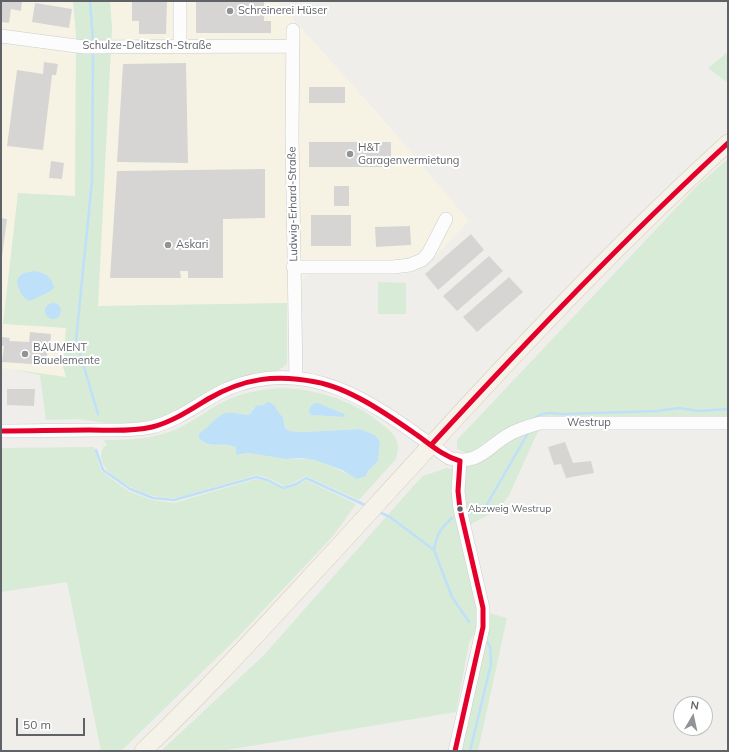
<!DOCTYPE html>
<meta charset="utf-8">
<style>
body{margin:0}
#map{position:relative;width:729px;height:752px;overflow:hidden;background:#efeeea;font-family:Mulish,sans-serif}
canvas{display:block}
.frame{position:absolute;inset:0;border:2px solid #5f6368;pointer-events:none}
.north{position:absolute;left:673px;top:696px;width:40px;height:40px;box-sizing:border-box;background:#fff;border:1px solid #bfc1c3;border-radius:50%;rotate:9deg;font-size:11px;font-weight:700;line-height:16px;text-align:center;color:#5f6368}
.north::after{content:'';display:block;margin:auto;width:14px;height:18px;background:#919496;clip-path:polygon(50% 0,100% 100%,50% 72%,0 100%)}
.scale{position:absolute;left:16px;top:718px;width:69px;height:18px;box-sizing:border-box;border:2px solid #5f6368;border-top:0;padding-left:5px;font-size:12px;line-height:14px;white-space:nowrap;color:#5f6368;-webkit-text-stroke:3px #fff;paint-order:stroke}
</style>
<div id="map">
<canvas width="729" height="752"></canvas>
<div class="frame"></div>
<div class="north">N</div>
<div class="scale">50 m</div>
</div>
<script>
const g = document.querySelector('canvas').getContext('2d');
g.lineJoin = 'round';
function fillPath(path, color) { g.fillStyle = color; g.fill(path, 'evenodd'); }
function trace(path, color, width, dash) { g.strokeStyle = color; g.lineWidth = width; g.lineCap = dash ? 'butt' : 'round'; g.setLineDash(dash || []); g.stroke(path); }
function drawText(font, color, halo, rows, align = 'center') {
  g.font = font + ' Mulish,sans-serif'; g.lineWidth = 4; g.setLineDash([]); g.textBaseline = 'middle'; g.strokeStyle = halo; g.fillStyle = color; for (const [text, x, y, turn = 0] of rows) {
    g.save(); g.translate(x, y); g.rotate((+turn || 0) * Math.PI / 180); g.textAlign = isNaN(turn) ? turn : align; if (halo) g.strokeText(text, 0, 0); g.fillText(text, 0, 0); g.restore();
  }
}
fillPath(new Path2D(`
 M1,1H73L76,35L75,196L18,193L3,323L66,328L63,367L66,378L1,368Z
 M110,1H277L382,118L469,221L428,264L417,270L403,274H310L305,276L302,281V303L98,306L112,28Z`), '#f7f3e4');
fillPath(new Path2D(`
 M73,1H110L112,28L98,306L287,303V364L275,373L165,417L124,426L79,419L46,420L40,375L11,369L66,377L63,367L66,328L3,324L18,193L75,196L76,35ZM29,272C41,274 47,273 54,284L51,291L48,293L19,276Z
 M728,52V83L708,68Z
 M728,159V420H541L479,452L466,453L457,449V440L697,186Z
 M378,282L406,283V314H378Z
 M284,388C320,390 355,401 383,425C388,429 395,435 397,441C399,447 397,454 396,459L359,500L306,476L295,482L284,486L269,478L256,475C237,481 217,486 197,492C190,494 181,498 174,498C151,499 126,487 110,473C102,466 98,455 104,446H107L104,440C130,440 155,439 179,428C193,421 205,412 219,404C239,393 261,389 284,388ZM266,403L277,409L278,413L284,420L285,428L289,431L303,432L360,429L375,435L380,442L378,461L368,471L367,474L346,473L319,461L310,459H285L249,453L240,455L236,452V447C224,442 209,450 199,438L201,432L205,431L208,426L239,415L250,414L254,408L265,405ZM314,404L344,417L311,415L310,407Z
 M541,425L509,495L498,510L467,526L464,513L463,471L471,463L508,438Z
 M94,447L101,471L128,491L152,500L174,503L256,479L268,481L284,489L296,485L306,480L356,504L333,536L238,637L121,751H101L67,582L1,592V448Z
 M447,468L452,469L456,473L479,606L478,627L469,643L456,712L220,751H161L264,655L416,483L423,476Z
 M486,612L507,618L478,751H457Z`), '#d8ebd6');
fillPath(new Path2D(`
 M35,271C45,273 52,277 54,287L51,291L30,301C22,298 19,291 17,282C18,273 27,272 35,271Z
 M45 311a8 8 0 1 1 16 0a8 8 0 1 1-16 0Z
 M267,402C277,403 276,412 283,417L285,428L289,431L303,432L360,429L375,435L380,442L378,461L368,471L366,476L357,479L342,470L315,460L302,458L285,459L249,453L237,455L236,453V447C223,441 209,450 199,438V433C209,429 215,415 227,413C235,412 242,416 250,414L256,406L264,405Z
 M318,403L344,414L345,416L343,417L311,415L309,412C309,407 312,403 318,403Z`), '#bfe0f9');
trace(new Path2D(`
 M90,1L93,42
 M93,51L92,181L76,340L98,414
 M535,418C544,411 552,413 562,414L658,411L678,408L699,411L728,409
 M96,450L103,470L130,489L153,498L174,500L256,477L268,480L283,488L296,484L306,478L367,506
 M379,512L390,517L434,550L452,597L469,622
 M467,514L486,506L528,433
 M434,550C437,534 440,529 452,518
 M470,751L491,664L490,647L487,642`), '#bfe0f9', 2.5);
fillPath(new Path2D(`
 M1,1H22L21,11L11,9L9,23L1,22Z
 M132,1H167L166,34H139V21H132Z
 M196,1H264V21H271V33H196Z
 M35,3L72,9L69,28L32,22Z
 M44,62L58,64L56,75H52L43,150L7,146L17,70L43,74Z
 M186,63L188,163L117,162L123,64Z
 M309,87H345V103H309Z
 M309,142H391V167H309Z
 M51,161L64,163L62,179L49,178Z
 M265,169V218L223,219V278H188V271H180L181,278H110L117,171Z
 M334,186H349V206H334Z
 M311,215H351V246H311Z
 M1,218L7,219L2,257H1Z
 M410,226L411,245L376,247L375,227Z
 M471,234L484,250L438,290L425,274Z
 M489,256L503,271L457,311L443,296Z
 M509,277L523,292L477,332L463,317Z
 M30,332L51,334L50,347H48L46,365L2,362L4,346H1L2,337L10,338L9,341L29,342Z
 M7,389H35L34,406L7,405Z
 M565,442L573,463L591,461L594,473L566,478L561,464L554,465L548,447Z`), '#d6d5d3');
const minor = new Path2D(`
 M293,30L292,136L296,378
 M1,36L84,47L293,46
 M180,47V1
 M293,267H393L410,265L422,260L428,254L446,219
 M1,431C32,431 63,430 95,430C113,430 133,431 152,427C180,420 201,401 227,389C314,352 382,410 449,458C478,466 486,448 508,435C518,429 529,426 540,423H728
 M455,751L483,627V608L460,509L458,491L460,461`);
const major = new Path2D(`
 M143,751C210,687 273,617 336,549C463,410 588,270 728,143`);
trace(minor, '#cbcccc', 14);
trace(major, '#d7ceb8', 18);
trace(minor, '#fdfcfc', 13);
trace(major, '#f4f2e9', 17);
trace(new Path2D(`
 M1,431C30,431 59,430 89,430C109,430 131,432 152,427C172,422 190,410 208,399C244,378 276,374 316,382C350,388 388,415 417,435C431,445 443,456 460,461
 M431,445C527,341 624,239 728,143
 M455,751L483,627V608L460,509L458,491L460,461`), '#e4002b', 5);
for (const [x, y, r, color] of [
 [230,11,4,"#919496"],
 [350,154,4,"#919496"],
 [168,245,4,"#919496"],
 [25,354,4,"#919496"],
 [460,509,3.5,"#5f6368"]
]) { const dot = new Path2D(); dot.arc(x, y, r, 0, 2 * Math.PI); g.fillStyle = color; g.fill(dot); trace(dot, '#fff', 1.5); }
drawText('10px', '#5f6368', '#fff', [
 ["Abzweig Westrup",468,509]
], 'left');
drawText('11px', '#5f6368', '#fff', [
 ["Schreinerei Hüser",238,11],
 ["H&T",358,148],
 ["Garagenvermietung",358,161],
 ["Askari",176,245],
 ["BAUMENT",33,348],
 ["Bauelemente",33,361]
], 'left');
drawText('11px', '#5f6368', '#fff', [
 ["Schulze-Delitzsch-Straße",147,46],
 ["Ludwig-Erhard-Straße",293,204,-91],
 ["Westrup",589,423]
]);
</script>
